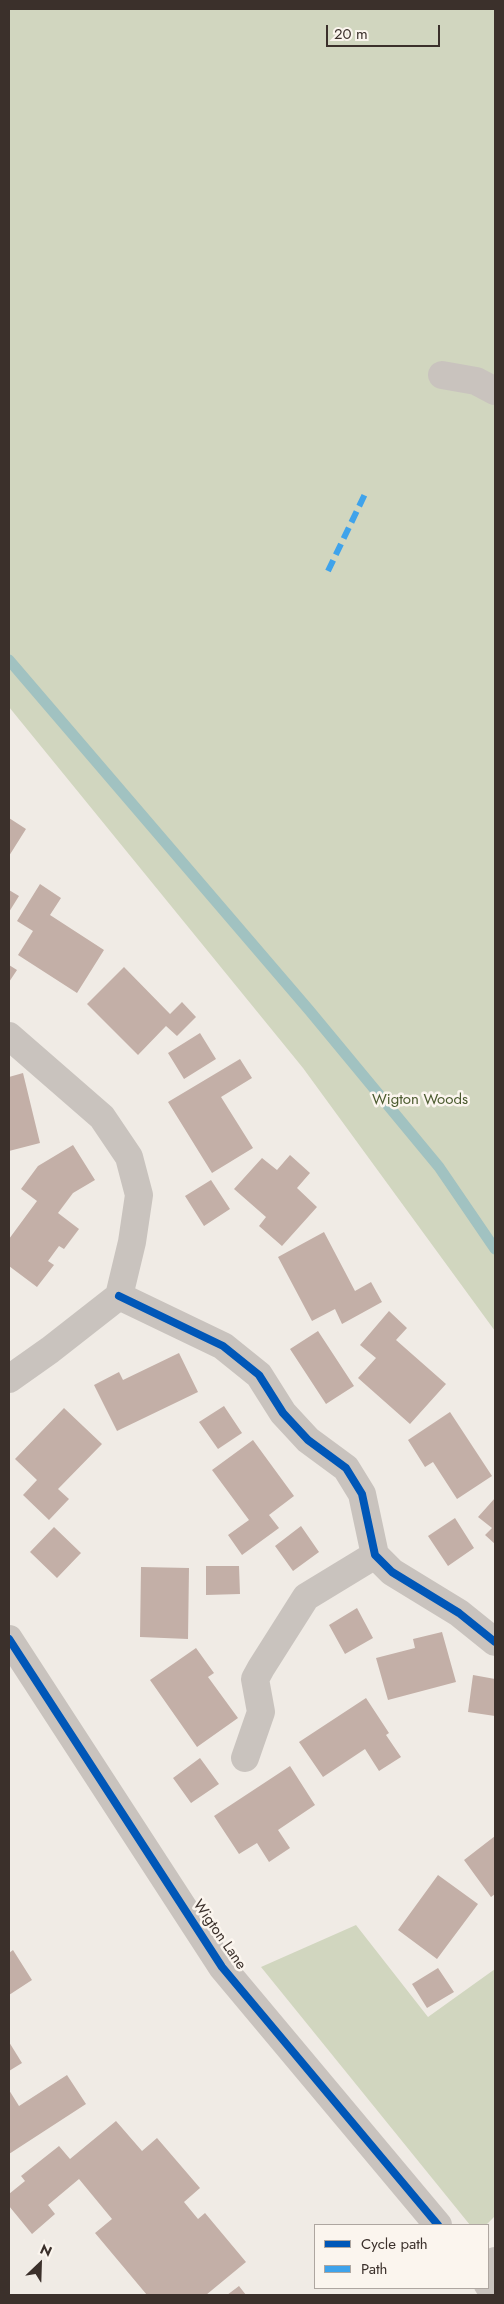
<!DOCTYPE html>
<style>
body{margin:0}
#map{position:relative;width:504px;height:2304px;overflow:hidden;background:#f0ebe5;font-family:Jost,sans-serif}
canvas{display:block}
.frame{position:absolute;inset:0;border:10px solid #3b302b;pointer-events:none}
.legend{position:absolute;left:314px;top:2224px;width:175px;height:65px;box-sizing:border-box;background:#fbf5ee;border:1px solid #aea6a0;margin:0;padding:6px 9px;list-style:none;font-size:15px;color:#3b302b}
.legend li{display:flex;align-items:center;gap:10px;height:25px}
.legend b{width:25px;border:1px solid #aea6a0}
.north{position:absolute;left:15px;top:2239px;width:50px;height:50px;-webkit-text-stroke:4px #fbf5ee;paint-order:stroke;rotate:24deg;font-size:14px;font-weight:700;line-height:20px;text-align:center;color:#3b302b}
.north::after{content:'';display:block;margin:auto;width:18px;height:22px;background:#3b302b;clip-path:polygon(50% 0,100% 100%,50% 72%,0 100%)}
.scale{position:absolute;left:326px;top:25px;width:114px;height:22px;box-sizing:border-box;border:2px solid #3b302b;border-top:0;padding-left:6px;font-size:15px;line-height:18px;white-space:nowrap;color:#3b302b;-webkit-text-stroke:4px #fbf5ee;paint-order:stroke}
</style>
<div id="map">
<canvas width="504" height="2304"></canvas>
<div class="frame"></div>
<ul class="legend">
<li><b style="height:6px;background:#0057b8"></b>Cycle path</li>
<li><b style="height:6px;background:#3fa3eb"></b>Path</li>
</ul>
<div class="north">N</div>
<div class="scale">20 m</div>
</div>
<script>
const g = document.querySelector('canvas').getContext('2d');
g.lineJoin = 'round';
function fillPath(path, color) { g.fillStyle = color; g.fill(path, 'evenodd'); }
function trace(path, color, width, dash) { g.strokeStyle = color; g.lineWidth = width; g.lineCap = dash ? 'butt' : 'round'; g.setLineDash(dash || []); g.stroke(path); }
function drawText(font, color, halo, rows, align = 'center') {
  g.font = font + ' Jost,sans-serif'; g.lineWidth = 5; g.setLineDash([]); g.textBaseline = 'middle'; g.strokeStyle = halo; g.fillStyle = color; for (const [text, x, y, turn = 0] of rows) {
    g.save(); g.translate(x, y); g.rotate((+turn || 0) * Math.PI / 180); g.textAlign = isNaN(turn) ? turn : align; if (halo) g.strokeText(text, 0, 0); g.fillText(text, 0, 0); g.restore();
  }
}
fillPath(new Path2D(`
 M9,9H495V1331L303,1068L9,707Z
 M356,1925L428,2017L495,1969V2216L486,2225H470L261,1967Z`), '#d1d6bf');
trace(new Path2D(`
 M9,660L309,1010L439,1167L495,1249`), '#a1c2c1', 11);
fillPath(new Path2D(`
 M9,818L26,829L9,856Z
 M40,884L61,898L50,915L104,950L77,993L18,955L33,931L17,921Z
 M9,890L19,896L9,912Z
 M9,965L17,970L9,982Z
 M124,967L170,1014L182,1002L196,1017L177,1036L166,1026L138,1055L87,1004Z
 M200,1033L216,1059L184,1079L168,1053Z
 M240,1059L252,1078L221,1097L253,1148L212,1173L168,1102Z
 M23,1073L40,1143L9,1151V1077Z
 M73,1145L95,1180L73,1193L58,1213L79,1229L64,1249L59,1246L48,1261L54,1265L37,1287L9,1266V1239L37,1201L21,1189L38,1166Z
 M290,1155L310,1173L297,1188L317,1207L282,1246L259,1226L266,1217L234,1189L262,1158L277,1170Z
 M211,1180L230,1209L204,1226L185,1196Z
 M324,1232L355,1291L371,1282L382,1302L342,1324L335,1309L312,1321L278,1257Z
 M389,1311L407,1328L396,1340L446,1384L410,1424L358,1378L376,1358L360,1345Z
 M318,1331L354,1386L326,1404L290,1349Z
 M179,1353L198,1392L117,1431L94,1385L119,1372L123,1380Z
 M224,1406L242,1433L218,1449L199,1422Z
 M64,1408L102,1444L58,1489L69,1499L49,1520L23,1495L37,1480L15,1459Z
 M450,1412L492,1476L457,1499L433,1462L425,1467L408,1440Z
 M253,1440L294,1496L269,1515L279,1528L242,1555L228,1535L249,1520L212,1470Z
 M495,1498V1544L485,1535L492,1528L478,1517Z
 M455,1518L474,1548L448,1566L428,1536Z
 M301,1526L319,1552L293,1571L275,1546Z
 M54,1527L81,1553L57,1578L30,1552Z
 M206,1566H239L240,1594L206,1595Z
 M141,1567L189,1568L188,1639L140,1637Z
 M357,1608L373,1638L345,1654L329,1625Z
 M442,1632L456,1682L388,1700L376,1658L415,1648L413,1639Z
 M196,1648L214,1673L208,1677L238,1718L197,1747L150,1680Z
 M473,1675L495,1679V1716L468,1712Z
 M366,1698L389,1733L386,1735L401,1757L379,1771L365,1749L323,1777L299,1742Z
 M200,1758L219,1784L191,1803L173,1778Z
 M290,1766L315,1805L278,1830L290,1848L269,1862L257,1843L239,1854L214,1816Z
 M495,1836V1894L491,1897L464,1860Z
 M438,1875L478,1904L437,1959L398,1930Z
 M13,1950L32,1980L9,1995V1953Z
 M438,1968L454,1992L427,2008L412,1984Z
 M9,2042L22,2063L9,2071Z
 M67,2075L86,2104L9,2154V2090L19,2106Z
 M116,2121L142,2151L157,2138L200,2188L184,2202L198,2219L205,2213L246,2262L206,2295H147L95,2233L112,2219L79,2179L48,2205L55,2214L32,2234L9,2206V2194L25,2181L21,2176L59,2146L70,2159Z
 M239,2286L246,2295H227Z`), '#c3afa7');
trace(new Path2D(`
 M442,375L476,381L495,391
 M9,1036L102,1117L129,1157L139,1195L132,1242L119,1296L50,1350L9,1379
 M119,1296L223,1346L259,1375L283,1413L308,1440L346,1468L362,1494L375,1555L392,1572L459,1613L495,1642
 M9,1639L222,1967L438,2225
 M245,1758L261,1712L255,1679L261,1668L306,1597L375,1555
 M488,2269L495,2261
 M488,2285L495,2294`), '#c9c3be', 28);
trace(new Path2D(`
 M328,571L365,494`), '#3fa3eb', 6, [12, 6]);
trace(new Path2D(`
 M119,1296L223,1346L259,1375L283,1413L308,1440L346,1468L362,1494L375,1555L392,1572L459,1613L495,1642
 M9,1639L222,1967L438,2225`), '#0057b8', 8);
drawText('15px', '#4a5a2e', '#fbf5ee', [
 ["Wigton Woods",420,1100]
]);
drawText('15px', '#3b302b', '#fbf5ee', [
 ["Wigton Lane",219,1935,55]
]);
</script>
